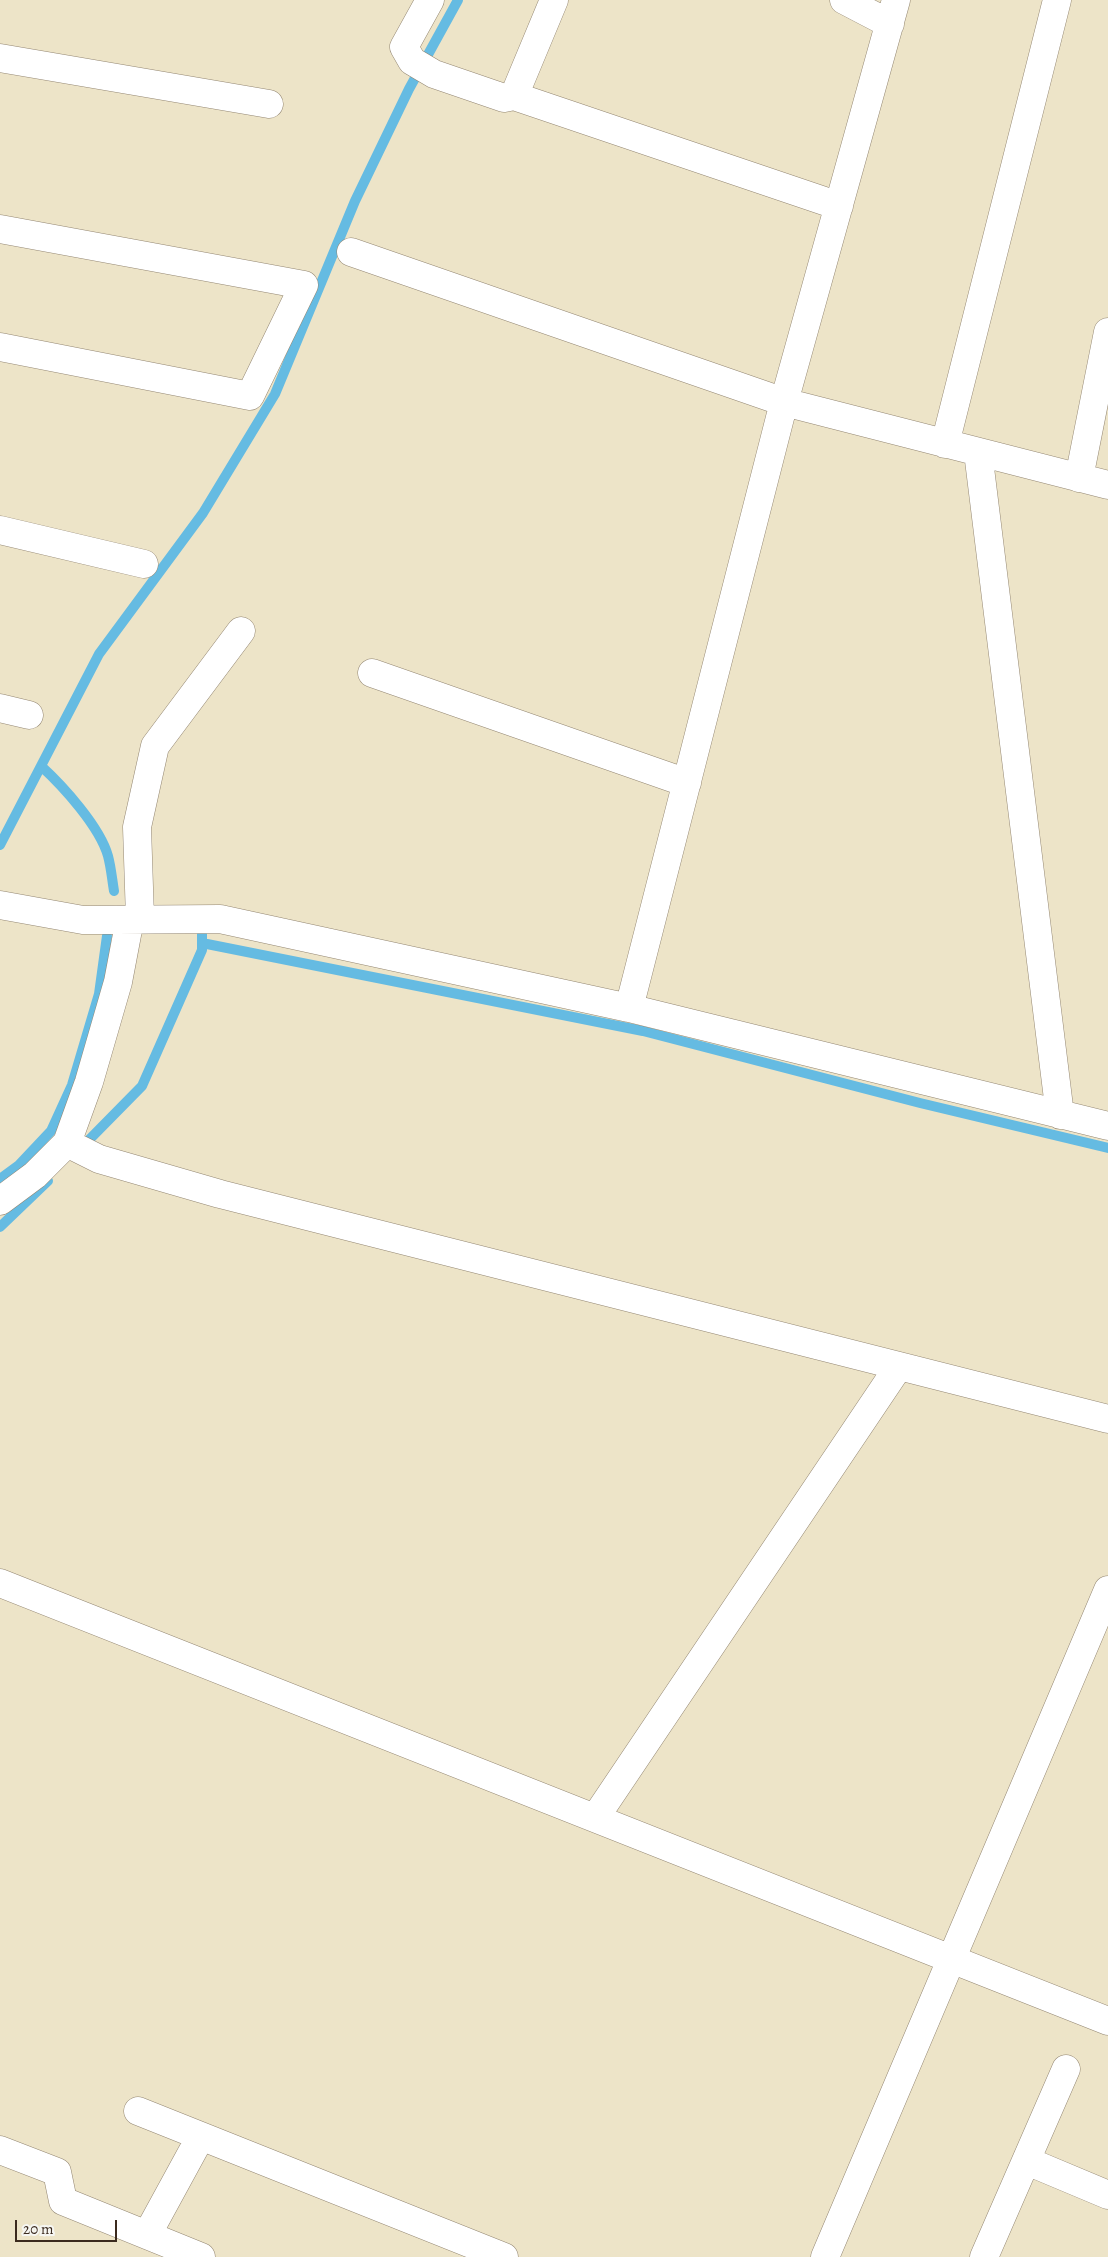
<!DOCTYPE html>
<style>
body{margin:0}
#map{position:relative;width:1108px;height:2257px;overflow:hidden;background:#ede4c8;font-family:Alegreya,serif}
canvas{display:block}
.scale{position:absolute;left:15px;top:2220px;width:102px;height:22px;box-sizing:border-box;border:2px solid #3b2a1e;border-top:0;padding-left:6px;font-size:15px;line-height:18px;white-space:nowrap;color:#3b2a1e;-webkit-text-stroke:4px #f6f6f2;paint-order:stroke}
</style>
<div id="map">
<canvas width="1108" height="2257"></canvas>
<div class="scale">20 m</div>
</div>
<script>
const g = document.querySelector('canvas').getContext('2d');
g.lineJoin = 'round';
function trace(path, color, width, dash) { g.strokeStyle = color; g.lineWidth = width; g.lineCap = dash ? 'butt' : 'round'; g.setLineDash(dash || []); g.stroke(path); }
trace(new Path2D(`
 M41,766C63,786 100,827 108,856C111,867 112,879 114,891
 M0,845L99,654L203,513L275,394L355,201L409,89L458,0
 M202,943L643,1031L920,1103L1108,1148
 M81,1148L142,1086L202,950V934
 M0,1179L19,1165L51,1131L72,1085L99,994L107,936
 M0,1227L48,1181`), '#65bbe2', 10);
const street = new Path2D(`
 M430,0L404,47L412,61L434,74L504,98L514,96L839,206
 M844,0L890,24
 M0,58L269,104
 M514,96L554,0
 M0,229L304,285L250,396L0,347
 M351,252L784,402L1108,485
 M945,444L1057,0
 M978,452L1060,1115
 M1079,478L1108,332
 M0,530L144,564
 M372,673L687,783
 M0,708L29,715
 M0,905L83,920L220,919L629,1008L1108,1126
 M140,918L137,827L155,746L241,631
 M629,1008L784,402L896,0
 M67,1143L99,1159L220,1194L1108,1419
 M0,1201L35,1175L67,1143L89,1082L118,982L130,919
 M0,1583L1108,2021
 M595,1818L899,1366
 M138,2111L504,2257
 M0,2150L57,2172L63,2201L201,2257
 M1027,2161L1108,2195
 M147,2235L201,2136
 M825,2257L1108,1590
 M984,2257L1066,2069`);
trace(street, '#948773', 29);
trace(street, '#fff', 28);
</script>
